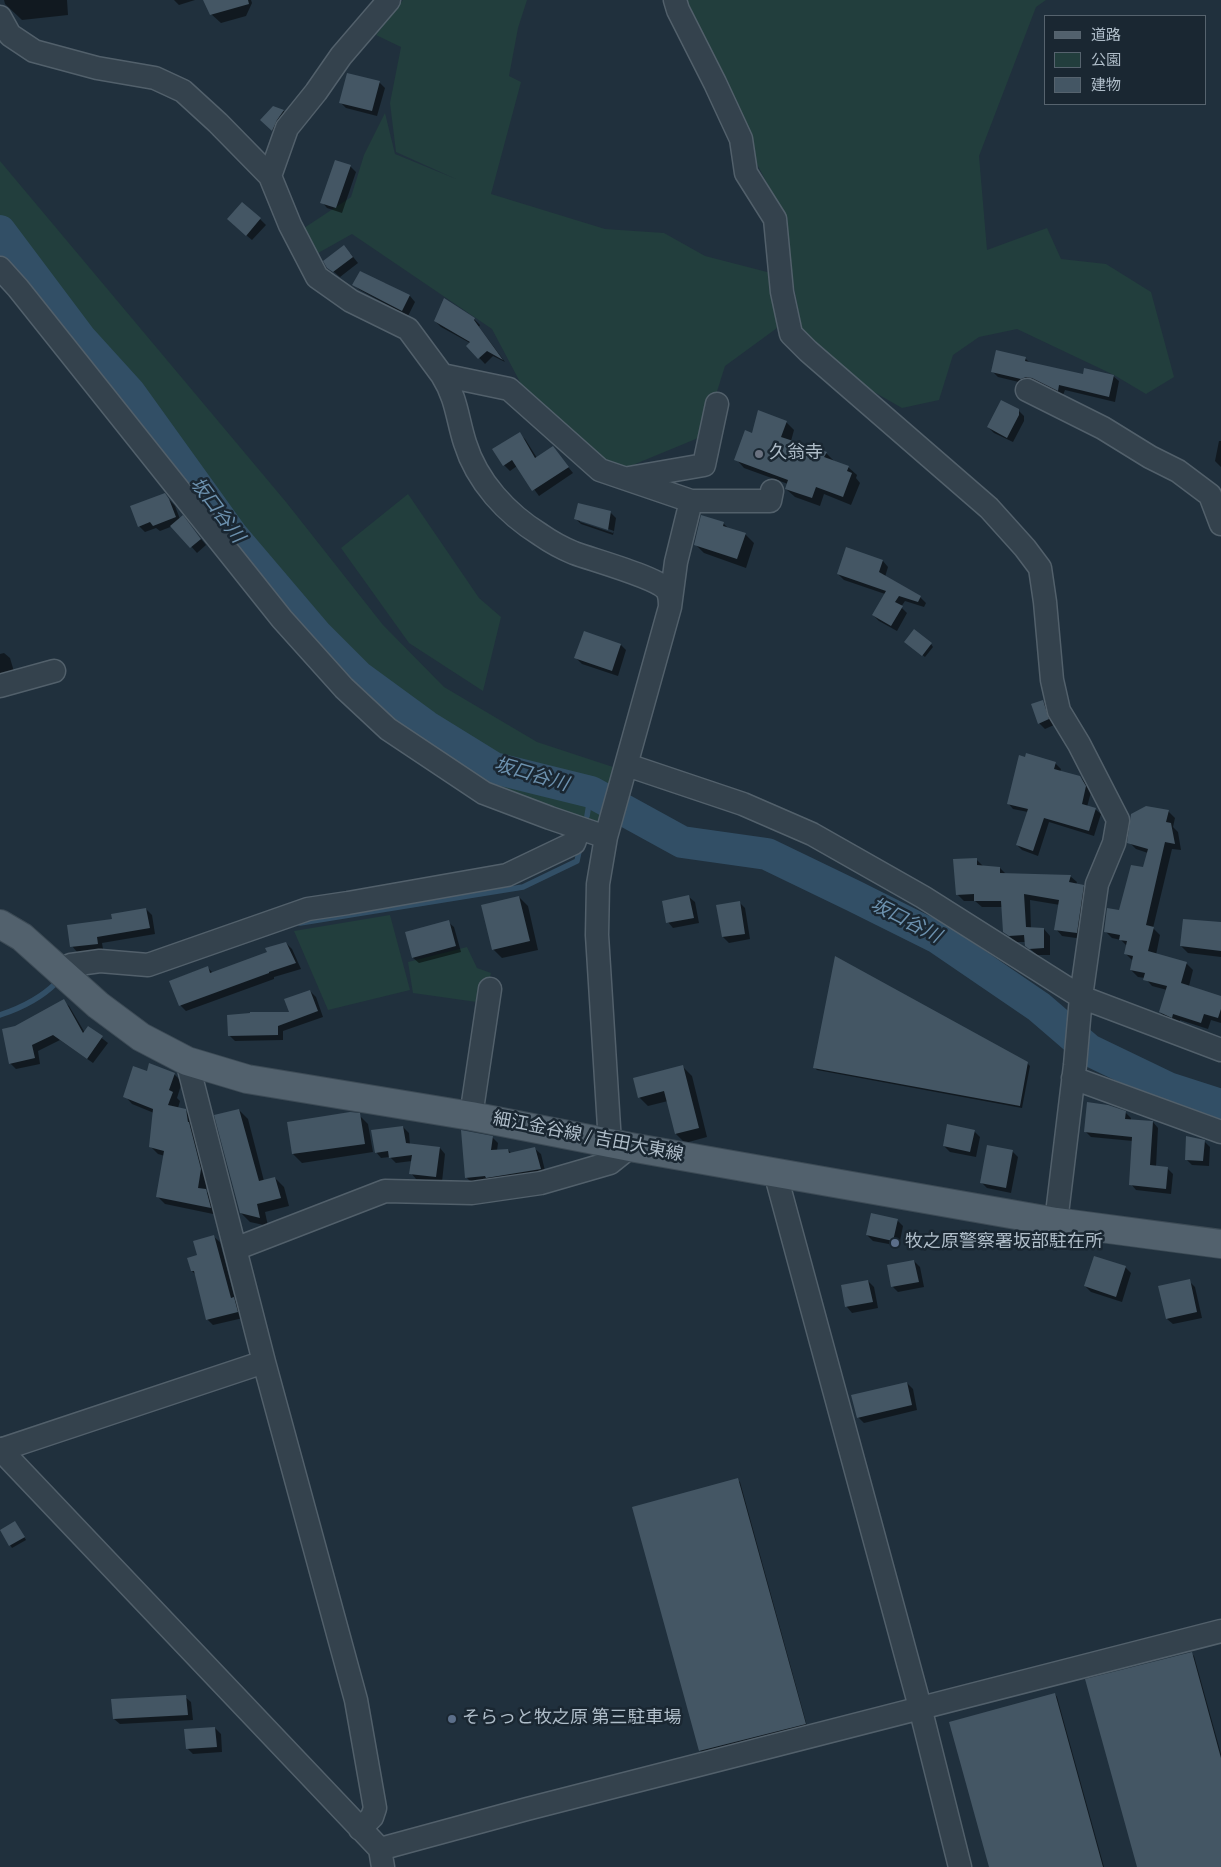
<!DOCTYPE html>
<meta charset="utf-8">
<style>
body{margin:0}
#map{position:relative;width:1221px;height:1867px;overflow:hidden;background:#20303d;font-family:"Source Sans 3","Noto Sans JP",sans-serif}
canvas{display:block}
.legend{position:absolute;left:1044px;top:15px;width:162px;height:90px;box-sizing:border-box;background:#1a2732;border:1px solid #56636e;margin:0;padding:6px 9px;list-style:none;font-size:15px;color:#afbdc9}
.legend li{display:flex;align-items:center;gap:10px;height:25px}
.legend b{width:25px;border:1px solid #56636e}
</style>
<div id="map">
<canvas width="1221" height="1867"></canvas>
<ul class="legend">
<li><b style="height:6px;background:#52616d"></b>道路</li>
<li><b style="height:14px;background:#223e3d"></b>公園</li>
<li><b style="height:14px;background:#445664"></b>建物</li>
</ul>
</div>
<script>
const g = document.querySelector('canvas').getContext('2d');
g.lineJoin = 'round';
function fillPath(path, color) { g.fillStyle = color; g.fill(path, 'evenodd'); }
function trace(path, color, width, dash) { g.strokeStyle = color; g.lineWidth = width; g.lineCap = dash ? 'butt' : 'round'; g.setLineDash(dash || []); g.stroke(path); }
function drawText(font, color, halo, rows, align = 'center') {
  g.font = font + ' "Source Sans 3","Noto Sans JP",sans-serif'; g.lineWidth = 5; g.setLineDash([]); g.textBaseline = 'middle'; g.strokeStyle = halo; g.fillStyle = color; for (const [text, x, y, turn = 0] of rows) {
    g.save(); g.translate(x, y); g.rotate((+turn || 0) * Math.PI / 180); g.textAlign = isNaN(turn) ? turn : align; if (halo) g.strokeText(text, 0, 0); g.fillText(text, 0, 0); g.restore();
  }
}
fillPath(new Path2D(`
 M403,0H527L518,28L509,76L521,82L491,194L605,229L664,233L705,256L771,273L777,328L725,366L703,436L611,474L529,399L492,329L352,234L311,257L301,230L351,197L364,155L385,113L395,154L456,179L396,152L390,103L401,47L376,35Z
 M683,0H1046L1036,7L979,156L987,250L1047,228L1061,259L1106,264L1151,292L1174,377L1146,394L1114,375L1017,329L979,337L953,355L939,400L902,408L867,388L803,335L792,276L785,217L750,151Z
 M0,161L286,502L383,625L444,687L537,742L613,767L598,833L405,747L307,647L0,262Z
 M408,494L479,598L501,617L483,691L409,643L341,548Z
 M390,915L410,990L328,1010L294,931Z
 M467,947L477,968L491,973L484,1003L413,993L408,962Z`), '#223e3d');
fillPath(new Path2D(`
 M4,0H67L68,15L22,20L5,4Z
 M174,0H195L179,5Z
 M204,0H251L252,3L246,16L221,23L211,14Z
 M379,82L385,88L377,116L346,108L341,103Z
 M273,108L284,111L289,117L278,136L262,120Z
 M350,166L356,172L342,213L327,208L322,202Z
 M260,219L266,225L252,240L234,225Z
 M350,253L358,263L340,277L328,267Z
 M385,283L410,296L415,302L408,316L360,290L354,285Z
 M474,319L480,325L479,327L505,362L493,356L485,364L468,346L470,343L441,327L435,321Z
 M1025,358L1030,363L1083,376H1113L1119,381L1115,402L1065,390L1063,395L1039,383L1032,382L1027,384L998,377L992,371Z
 M1018,410L1024,416V421L1013,442L994,433L988,427Z
 M786,422L794,430L791,441L826,453L834,461L848,467L857,475L856,478L860,483L851,505L824,494L820,506L795,497L786,489L788,484L744,468L736,459L753,434Z
 M519,434L525,439L537,458L553,448L573,473L539,496L517,466L510,471L504,465Z
 M1219,441H1221V467L1215,461Z
 M164,494L175,506L180,519L188,523L206,545L197,553L173,526L160,531L156,528L145,532L139,526Z
 M610,512L616,518L614,531L580,519V522L613,533L614,531L613,535L581,524L575,518Z
 M723,523L729,529L745,534L754,543L746,568L704,553L695,544Z
 M847,549L883,561L888,567L885,577L920,597L926,603L924,607L905,601L901,607L907,613L897,631L879,621L873,615L885,594L844,580L838,574Z
 M908,644H931L933,647L925,657Z
 M621,645L626,650L618,676L582,664L576,658Z
 M4,653L10,658L15,675L0,680V654Z
 M1043,702L1049,708L1054,725L1045,729L1039,723Z
 M1055,763L1061,769L1060,772L1080,777L1086,783L1091,792L1087,807L1095,809L1101,814L1094,836L1049,822L1038,856L1022,850L1017,845L1028,812L1013,809L1008,803Z
 M1168,811L1175,818L1173,827L1178,832L1181,850L1172,849L1153,928L1160,935L1156,955L1187,964L1193,970L1189,986L1221,997V1023L1211,1020L1208,1029L1180,1020L1179,1024L1167,1019L1160,1012L1167,990L1152,986L1145,978L1138,977L1131,970L1133,961L1125,953L1127,946L1121,940L1112,938L1105,931L1120,912L1144,869L1148,853L1136,849L1129,842Z
 M976,859L983,866L1000,868L1006,874L1070,876L1077,882L1076,885L1083,886L1090,893L1083,939L1062,936L1056,929L1060,905L1030,900L1031,928L1044,929L1050,936V955H1037L1026,945V942H1016L1011,938L1004,931L1003,907H982L975,901H964L957,894Z
 M519,897L528,906L538,950L502,958L493,949Z
 M689,897L695,902L699,923L673,928L668,922Z
 M739,902L745,908L750,939L729,943L723,937Z
 M146,909L152,915L155,934L102,943L103,949L77,952L72,946L113,920Z
 M448,922L454,927L461,952L419,963L413,958L407,933Z
 M1221,923V957L1188,953L1181,946Z
 M286,943L292,949L301,969L274,977V979L186,1011L181,1006L170,981L207,967L213,973L268,953Z
 M310,991L316,997L323,1017L283,1031V1040L235,1041L229,1035L291,1014Z
 M63,1001L69,1006L85,1033L89,1028L108,1043L93,1063L60,1040L38,1051L40,1064L16,1069L10,1063L16,1027Z
 M1027,1063L1030,1066L1022,1108L817,1070L814,1067Z
 M683,1067L692,1076L707,1137L685,1143L676,1134L668,1101L648,1106L639,1097Z
 M147,1072L174,1074L182,1082L177,1098L180,1101L178,1108L185,1110L193,1118L208,1178L206,1191L214,1199L218,1215L165,1204L157,1196L165,1156L158,1154L150,1146L154,1113L132,1104L125,1096Z
 M239,1110L248,1119L264,1181L275,1178L284,1187L289,1206L265,1212L268,1226L250,1222L241,1213Z
 M1125,1112L1131,1118V1121L1153,1122L1158,1128L1156,1167L1167,1168L1173,1174L1171,1194L1136,1190L1131,1184L1133,1141L1091,1137L1085,1131Z
 M359,1115L368,1124L373,1152L302,1163L293,1154Z
 M403,1127L409,1133L410,1145L440,1148L445,1154L442,1182L416,1179L411,1173L412,1161L396,1163L390,1157L381,1158L376,1152Z
 M974,1131L980,1137L976,1157L950,1152L944,1146Z
 M492,1137L498,1143L497,1151L508,1150L512,1154L535,1149L541,1154L546,1175L472,1183L466,1177Z
 M1204,1141L1210,1147L1209,1166L1192,1165L1186,1159Z
 M1012,1151L1018,1157L1011,1193L987,1188L981,1182Z
 M897,1220L903,1226L899,1246L873,1241L867,1235Z
 M214,1237L220,1242L235,1300L239,1304L243,1318L213,1325L207,1319L196,1275L192,1271L199,1256Z
 M1095,1258L1126,1268L1131,1273L1122,1302L1091,1292L1085,1286Z
 M914,1261L920,1267L924,1287L898,1292L893,1287Z
 M868,1281L874,1287L878,1308L852,1313L847,1307L843,1286Z
 M1189,1281L1195,1287L1202,1318L1173,1324L1167,1319Z
 M907,1383L913,1389L917,1410L864,1423L858,1417Z
 M737,1480L740,1482L807,1726L703,1753L700,1751Z
 M15,1522L26,1540L12,1548L10,1545Z
 M1191,1653L1194,1656L1221,1754V1867H1138Z
 M1055,1694L1057,1697L1104,1867H991Z
 M185,1697L191,1702L193,1720L120,1724L114,1719Z
 M215,1728L221,1734L222,1752L193,1754L187,1748Z`), '#0007');
trace(new Path2D(`
 M587,816L591,792
 M300,923L523,887L577,861L580,847
 M0,1015C21,1008 40,999 56,983`), '#324f66', 5.5);
trace(new Path2D(`
 M0,231L81,339L130,393L232,535L317,635L359,677L426,726L494,768L591,792L682,842L767,854L854,896L938,938L1039,1007L1089,1050L1168,1088L1221,1105`), '#324f66', 32);
fillPath(new Path2D(`
 M203,0H248L249,4L210,15Z
 M347,73L380,81L372,111L339,103Z
 M273,106L284,110L277,120L272,131L260,120Z
 M335,160L351,165L336,208L320,203Z
 M242,202L261,218L246,236L227,219Z
 M344,245L353,257L333,272L327,268L323,261Z
 M360,271L410,295L402,311L352,285Z
 M444,298L475,318L474,320L503,360L487,351L478,359L466,346L470,342L434,321Z
 M996,350L1026,357L1025,361L1083,374L1084,368L1114,375L1109,397L1059,385L1058,391L1032,378L1026,377L1021,379L991,372Z
 M1001,400L1019,409V415L1007,438L987,427Z
 M758,410L787,421L781,437L827,452L824,457L849,466L847,471L852,473L843,497L816,487L812,498L785,489L788,480L734,460L745,430L752,433Z
 M520,432L535,458L553,446L569,467L532,491L512,460L503,466L492,449Z
 M165,493L169,499L176,517L153,526L150,522L138,527L130,506Z
 M578,503L611,511L608,530L574,519Z
 M183,515L201,539L190,548L170,526Z
 M701,515L724,522L723,526L746,533L737,559L694,545Z
 M846,547L883,560L879,572L921,596L918,602L899,596L895,602L903,606L891,626L872,615L886,591L837,574Z
 M914,629L932,643L922,656L904,642Z
 M584,631L621,644L612,671L574,658Z
 M1043,700L1049,719L1038,724L1031,704Z
 M1026,753L1056,762L1054,769L1080,776L1086,786L1082,804L1096,808L1089,831L1044,818L1033,851L1016,845L1028,809L1007,804L1019,755L1025,757Z
 M1146,806L1169,810L1166,822L1171,823L1175,844L1165,842L1146,925L1154,927L1148,951L1187,962L1181,983L1221,996V1009L1218,1018L1204,1014L1201,1023L1173,1014L1172,1018L1159,1012L1167,986L1143,980L1145,973L1130,970L1133,956L1124,954L1127,941L1119,940L1120,935L1104,932L1107,908L1119,910L1131,865L1143,867L1148,849L1127,843L1131,814Z
 M977,858V865L1000,867V873L1071,875L1069,882L1084,885L1077,933L1054,930L1059,900L1024,894L1026,927L1044,928V948L1029,949L1025,946L1024,935L1009,936L1003,932L1001,901H974V894L956,895L953,859Z
 M689,895L694,918L666,923L662,901Z
 M519,896L530,941L492,950L481,905Z
 M740,901L745,934L722,937L716,905Z
 M146,908L150,928L97,937L98,944L70,947L67,925L112,919L111,914Z
 M1183,919L1221,922V951L1180,946Z
 M449,920L456,946L412,958L405,932Z
 M286,942L296,963L269,972V973L179,1006L169,981L208,966L210,973L267,952L265,948Z
 M835,956L1028,1062L1020,1106L813,1068Z
 M310,990L318,1011L278,1026V1035L228,1036L227,1015L250,1013V1012H289L284,999Z
 M64,999L83,1033L88,1026L103,1036L87,1059L53,1035L32,1045L35,1058L9,1064L2,1029L15,1026Z
 M149,1063L175,1073L169,1090L173,1092L168,1105L186,1109L188,1122H189L201,1169L198,1188L206,1189L211,1208L156,1197L164,1151L149,1147L153,1109L123,1097L133,1066L147,1071Z
 M683,1065L699,1128L675,1134L664,1091L638,1098L633,1078Z
 M1087,1102L1108,1105L1126,1111L1125,1119L1153,1121L1150,1165L1168,1167L1166,1189L1129,1185L1132,1137L1084,1132Z
 M239,1109L259,1181L275,1177L281,1198L257,1204L260,1218L240,1213L214,1115Z
 M350,1112L360,1113L365,1144L292,1154L287,1122Z
 M947,1124L975,1130L970,1152L943,1146Z
 M403,1126L406,1143L440,1147L436,1177L409,1174L412,1155L389,1158L388,1151L375,1153L371,1130Z
 M461,1130L493,1136L491,1150L508,1149L509,1153L535,1147L541,1169L486,1178L485,1176L465,1178Z
 M1186,1136L1205,1140L1203,1161L1185,1160Z
 M987,1145L1013,1150L1006,1188L980,1183Z
 M871,1213L898,1219L893,1241L866,1235Z
 M214,1235L231,1298L234,1297L238,1312L206,1320L194,1271H191L187,1258L197,1255L193,1241Z
 M1094,1256L1126,1266L1116,1297L1084,1286Z
 M914,1260L919,1282L891,1287L887,1265Z
 M1190,1279L1197,1312L1166,1319L1158,1286Z
 M868,1280L873,1302L845,1307L841,1285Z
 M907,1382L912,1405L857,1418L851,1395Z
 M738,1478L806,1724L699,1751L632,1507Z
 M15,1521L25,1537L9,1546L0,1530Z
 M1192,1652L1221,1758V1867H1137L1085,1679Z
 M1055,1693L1103,1867H989L949,1722Z
 M186,1695L188,1715L113,1719L111,1699Z
 M215,1727L217,1747L186,1749L184,1729Z`), '#445664');
const minor = new Path2D(`
 M675,0L678,10L715,83L741,139L746,173L775,219L782,292L791,334L808,351L989,508L1025,548L1040,568L1045,602L1052,680L1059,711L1079,744L1118,820L1114,843L1097,884L1081,997L1075,1065L1056,1222
 M0,17L10,35L34,51L97,68L155,78L183,91L218,123L270,176L290,225L317,277L351,301L408,329L442,375L509,389L600,470L691,501L676,562L670,607L606,837L598,884L597,935L610,1143
 M270,176L287,128L316,92L341,56L389,0
 M0,268L18,288L282,619L344,688L388,729L484,793L550,818L606,837
 M442,375C457,399 457,418 465,443C477,482 507,514 541,535C551,542 562,548 574,553C593,560 655,577 666,589C670,594 670,601 670,607
 M1027,390L1103,428L1150,457L1178,471L1210,495L1221,524
 M629,478L704,465L717,404
 M691,501H770L772,491
 M0,686L54,671
 M627,765L743,804L812,834L923,897L1081,997L1221,1050
 M58,970L71,965L100,961L148,965L308,909L348,903L507,875L574,843L579,829
 M187,1061L264,1362L356,1700L375,1808L372,1817L360,1829
 M1073,1078L1221,1132
 M471,1116L490,989
 M775,1172L920,1707L960,1867
 M235,1249L385,1191L472,1193L541,1183L610,1163L630,1147
 M0,1449L380,1849L383,1867
 M0,1450L264,1362
 M380,1849L527,1809L1221,1631`);
const major = new Path2D(`
 M0,924L22,937L98,1005L141,1037L187,1061L247,1079L471,1116L630,1147L1056,1222L1221,1244`);
trace(minor, '#52606b', 25);
trace(major, '#3d4b56', 30);
trace(minor, '#34424d', 22);
trace(major, '#52616d', 28);
for (const [x, y, r, color] of [
 [759,454,5,"#6b7280"],
 [895,1243,5,"#5c6f8a"],
 [452,1719,5,"#5c6f8a"]
]) { const dot = new Path2D(); dot.arc(x, y, r, 0, 2 * Math.PI); g.fillStyle = color; g.fill(dot); trace(dot, '#1a2732', 2); }
drawText('18px', '#afbdc9', '#1a2732', [
 ["久翁寺",769,454],
 ["牧之原警察署坂部駐在所",905,1243],
 ["そらっと牧之原 第三駐車場",462,1719]
], 'left');
drawText('18px', '#afbdc9', '#1a2732', [
 ["細江金谷線 / 吉田大東線",588,1138,11]
]);
drawText('italic 19px', '#6d92af', '#1a2732', [
 ["坂口谷川",216,511,53],
 ["坂口谷川",531,776,16],
 ["坂口谷川",905,922,27]
]);
</script>
